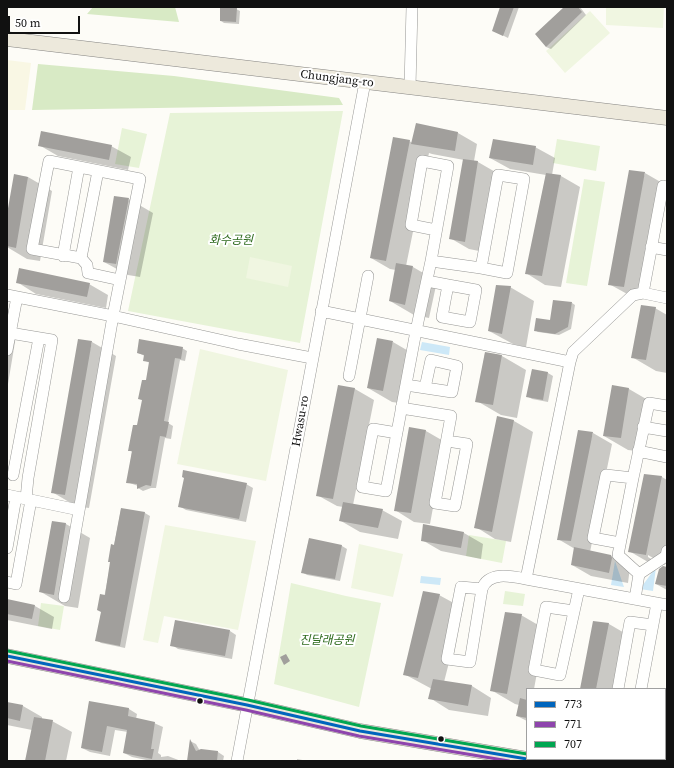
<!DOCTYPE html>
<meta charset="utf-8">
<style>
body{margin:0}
#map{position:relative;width:674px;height:768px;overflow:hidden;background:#fdfcf7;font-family:"Source Serif 4",serif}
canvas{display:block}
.frame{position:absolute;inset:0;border:8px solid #111;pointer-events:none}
.legend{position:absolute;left:526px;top:688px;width:140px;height:72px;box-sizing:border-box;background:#fff;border:1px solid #a0a0a0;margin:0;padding:5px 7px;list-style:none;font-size:12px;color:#111}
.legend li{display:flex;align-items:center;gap:8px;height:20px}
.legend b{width:20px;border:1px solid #a0a0a0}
.scale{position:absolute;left:8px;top:16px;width:72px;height:18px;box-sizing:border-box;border:2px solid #111;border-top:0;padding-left:5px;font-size:12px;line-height:14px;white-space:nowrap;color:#111;-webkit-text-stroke:3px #fff;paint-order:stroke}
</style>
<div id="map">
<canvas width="674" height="768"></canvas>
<div class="frame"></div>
<ul class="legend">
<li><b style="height:5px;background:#0065bd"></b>773</li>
<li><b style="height:5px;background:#8e44ad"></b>771</li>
<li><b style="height:5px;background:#00a651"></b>707</li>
</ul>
<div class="scale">50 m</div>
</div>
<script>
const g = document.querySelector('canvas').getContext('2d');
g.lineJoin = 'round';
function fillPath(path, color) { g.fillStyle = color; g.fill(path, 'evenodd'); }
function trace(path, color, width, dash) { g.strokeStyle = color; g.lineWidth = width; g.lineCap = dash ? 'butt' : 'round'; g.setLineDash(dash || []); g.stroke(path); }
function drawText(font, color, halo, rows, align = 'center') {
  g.font = font + ' "Source Serif 4","Noto Sans KR",serif'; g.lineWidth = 4; g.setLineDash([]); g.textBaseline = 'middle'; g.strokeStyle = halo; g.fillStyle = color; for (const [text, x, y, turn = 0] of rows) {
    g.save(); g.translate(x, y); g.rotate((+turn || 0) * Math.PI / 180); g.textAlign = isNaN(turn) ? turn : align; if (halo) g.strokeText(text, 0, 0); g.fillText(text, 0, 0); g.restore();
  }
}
fillPath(new Path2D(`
 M7,60L31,63L25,110H7Z`), '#f9f7e4');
fillPath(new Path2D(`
 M343,111L300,343L128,311L170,113Z
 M122,128L147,134L139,168L115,164Z
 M557,139L600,146L596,171L553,163Z
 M584,179L605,182L587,286L566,283Z
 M469,535L506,541L502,563L466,556Z
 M291,583L346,596L381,603L359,707L274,684Z
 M505,591L525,594L523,606L503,604Z
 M41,603L64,606L60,630L38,626Z`), '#e7f3d7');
fillPath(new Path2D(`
 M93,7H175L179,22L87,14Z
 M38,64L174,76L339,98L343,105L32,110Z`), '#d8eac5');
fillPath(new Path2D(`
 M606,7H664L663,28L606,25Z
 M590,11L610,33L565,73L546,51Z
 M250,257L292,266L288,287L246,278Z
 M200,349L288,370L266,481L177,464Z
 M165,525L256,541L238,630L164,616L158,643L143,640Z
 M359,544L403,554L393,597L351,588Z`), '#f0f6e1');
fillPath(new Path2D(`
 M422,342L450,347L449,355L420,350Z
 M615,561L624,587L611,585Z
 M656,567L653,591L640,589Z
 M421,576L441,578L440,585L420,583Z`), '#cde8f7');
fillPath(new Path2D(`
 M501,7H519L508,38L498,33Z
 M566,7H580L586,15L551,49L546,47Z
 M236,9L240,11L239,24L224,23L221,21Z
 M416,125L458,133L477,144L474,161L478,162L497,173L484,252L469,249L450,238L464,160L432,154L429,153L406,266L413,267L437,281L429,318L414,315L390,301L396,270L390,269L371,258L409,141L413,143Z
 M39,145L111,146L131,157L128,170L58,156Z
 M535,147L555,158L552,175L561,176L580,187L561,287L545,285L526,273L546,175L510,169L490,158Z
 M645,173L664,184L643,297L629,295L609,284Z
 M15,175L28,177L52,191L40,261L27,259L7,247V220Z
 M129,199L153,213L140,277L128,275L104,262Z
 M17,282L89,284L108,295L106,308L36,294Z
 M510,287L534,301L526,347L513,344L489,331Z
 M572,303L575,305L571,329L559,335L538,332L535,330L550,321Z
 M655,308L667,315V373L656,371L632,357Z
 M7,331L16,336L7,390Z
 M92,342L116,356L89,508L76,506L52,492Z
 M393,342L417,356L407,404L392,402L368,388Z
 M182,348L187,351L185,361L180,360L168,423L173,426L171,439L165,438L156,488H151L143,491L138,488V486L127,482L132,452L129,450L138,427L143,400L140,399L147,382L150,363L144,360L145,356L138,353Z
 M485,353L502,356L526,370L517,418L501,415L477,401Z
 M532,370L548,373L553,376L548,402L532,399L527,396Z
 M339,386L355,389L374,400L353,505L382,510L402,521L398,539L360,532L341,521L343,507L337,506L317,495Z
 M613,386L629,389L653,403L644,452L628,450L604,436Z
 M498,418L514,421L533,432L511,542L495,539L476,527Z
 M410,428L426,431L445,442L430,524L414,522L395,510Z
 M593,433L612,444L590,552L611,556L630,567L628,583L591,576L572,565L575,549L558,539Z
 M645,475L662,477L667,480V557L665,565L648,555V557L661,565L648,562L629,551Z
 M246,484L253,488L246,522L186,510L179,506Z
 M121,509L145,513L150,516L125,648L101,643L96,640Z
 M52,522L66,524L90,538L78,608L65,606L41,592Z
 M464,533L483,544L481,559L441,551L422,540Z
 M309,539L342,546L347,549L340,581L307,575L302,572Z
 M667,568V590L656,584Z
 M439,595L463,608L444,682L472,686L491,698L488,716L449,710L430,698L432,689L404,674Z
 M7,600L35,606L54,617L52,629L7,620Z
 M521,615L545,629L534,689H527V721L517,716L519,705L515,704L491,690Z
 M594,622L609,624L633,638L622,689H581Z
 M230,631L236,635L232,659L178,649L172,645Z
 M667,691V728L665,727V702Z
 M7,703L23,706L42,717V719L52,721L72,732L66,761H26L32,730L7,725Z
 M89,703L129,709L137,714L136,719L154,723L163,727L158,753L161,755V757L168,756L181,761H151L132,757L124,753L128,732L115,730L110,756L90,752L82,748Z
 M190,741L196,744L200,751L218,752L224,756L223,761H188Z
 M297,759L308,761H297Z`), '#0003');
fillPath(new Path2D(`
 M220,7L237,8L236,22L220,21Z
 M500,7H514L503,36L492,31Z
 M564,7H578L582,12L546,47L535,34Z
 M416,123L458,132L455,151L411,144Z
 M41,131L112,145L109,160L38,146Z
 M393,137L410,140L386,261L370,258Z
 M493,139L536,146L533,165L489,158Z
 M463,159L478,161L465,242L449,239Z
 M629,170L645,172L624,287L608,285Z
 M546,173L561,175L542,276L525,274Z
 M14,174L28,177L16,248L7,246V214Z
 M114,196L129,198L116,264L103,262Z
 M396,263L413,266L405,305L389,301Z
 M19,268L90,283L87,297L16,283Z
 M496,285L511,286L502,334L488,331Z
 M553,300L572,302L568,327L555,334L534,331L536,318L550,320Z
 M641,305L656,307L646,360L631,358Z
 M377,338L393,341L383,391L367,388Z
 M78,339L92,341L65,495L51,493Z
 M139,339L183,347L181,359L175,358L164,421L169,422L166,437L160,436L151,486L146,485L137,489V484L126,483L132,451H128L133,425H137L142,400L138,399L142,380H146L149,362L143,361L144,355L137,353Z
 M485,352L502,355L493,405L475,402Z
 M532,369L548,372L543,400L526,397Z
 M338,385L355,388L333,499L316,496Z
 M612,385L629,388L621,438L603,436Z
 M497,416L514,420L492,532L474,528Z
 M409,427L426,430L411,513L394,511Z
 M578,430L593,432L571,541L557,540Z
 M183,470L247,483L239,519L178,507L184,478L182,477Z
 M644,474L662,476L646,555L628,552Z
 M343,502L383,509L378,528L339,521Z
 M121,508L145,512L120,646L95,641L101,612L97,610L100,594L105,595L110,562H108L111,544L114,545Z
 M52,521L66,523L54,595L39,592Z
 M423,524L464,532L461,548L421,541Z
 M309,538L342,545L335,579L301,573Z
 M574,547L611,555L612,558L609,573L571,565Z
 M663,566L667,567V586L655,584L659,569Z
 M423,591L440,594L418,678L403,675Z
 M7,599L35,605L32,619L7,614Z
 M505,612L522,614L507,694L490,691Z
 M175,620L230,630L225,656L170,646Z
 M593,621L609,623L596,689H580Z
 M286,654L290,661L284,665L280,657Z
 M433,679L472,685L468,706L428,699Z
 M520,698L527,700V718L516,716Z
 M89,701L129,708L128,716L155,722L151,749H154L152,759L123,753L127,730L107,726L102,752L81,748Z
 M7,702L23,705L20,721L7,718Z
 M34,717L53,720L45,761H25Z
 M190,739L196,751L201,749L218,751L217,761H187Z`), '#a19f9c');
const minor = new Path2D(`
 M410,87L412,7
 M651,247L667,250
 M63,256L79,167
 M81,258L98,171
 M431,261L448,166L422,161L411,225L436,230
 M427,281L448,285L442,317L470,322L476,290L448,285
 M643,293L663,186L667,187
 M7,295L113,316L238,344L312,358
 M321,311L570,362L526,579L667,605
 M10,333L52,340L28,478L26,499
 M7,350L17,297
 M570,362L573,352L633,295L643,293L667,298
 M349,376L368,276
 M406,385L452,392L457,366L431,360L425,388
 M401,408L451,416L435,503L455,506L467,444L447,441
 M643,427L667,431
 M397,433L373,429L362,487L386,491L416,331L431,261L481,268L498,175L524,179L507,273L481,268
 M638,451L667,457
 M13,475L39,338
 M633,478L649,403L667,406
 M7,495L79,510
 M620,543L593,538L606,475L633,478L618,555L639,574
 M7,548L16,497
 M7,582L16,584L31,500
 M482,589L470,662L447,659L461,587L482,589C488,571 511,576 526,579
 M64,597L113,316L140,179L49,161L32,249L81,258L87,265L88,273L120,280
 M635,599L639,574L666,556L667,551
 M574,611L546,607L534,670L560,675L579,589
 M618,689L630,622L653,625
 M641,689L657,603
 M237,761L365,82`);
const major = new Path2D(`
 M7,39L667,118
 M7,656L247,705L360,731L527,759`);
trace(minor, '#979795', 12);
trace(major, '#858482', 15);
trace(minor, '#fffffe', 11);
trace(major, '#ede9dc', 14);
trace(new Path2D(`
 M7,656L247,705L360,731L527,759`), '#0065bd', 3);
trace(new Path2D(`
 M7,661L246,710L359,736L509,761`), '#8e44ad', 3);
trace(new Path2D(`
 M8,651L248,700L361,726L527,754`), '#00a651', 3);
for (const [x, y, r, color] of [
 [200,701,3.5,"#111"],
 [441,739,3.5,"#111"]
]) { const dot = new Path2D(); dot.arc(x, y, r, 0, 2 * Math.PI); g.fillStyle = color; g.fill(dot); trace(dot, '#fff', 1.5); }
drawText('12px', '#111', '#fff', [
 ["Chungjang-ro",337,79,7],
 ["Hwasu-ro",301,421,-80]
]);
drawText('italic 12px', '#2f6b1f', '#fff', [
 ["화수공원",231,241],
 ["진달래공원",327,641]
]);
</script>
